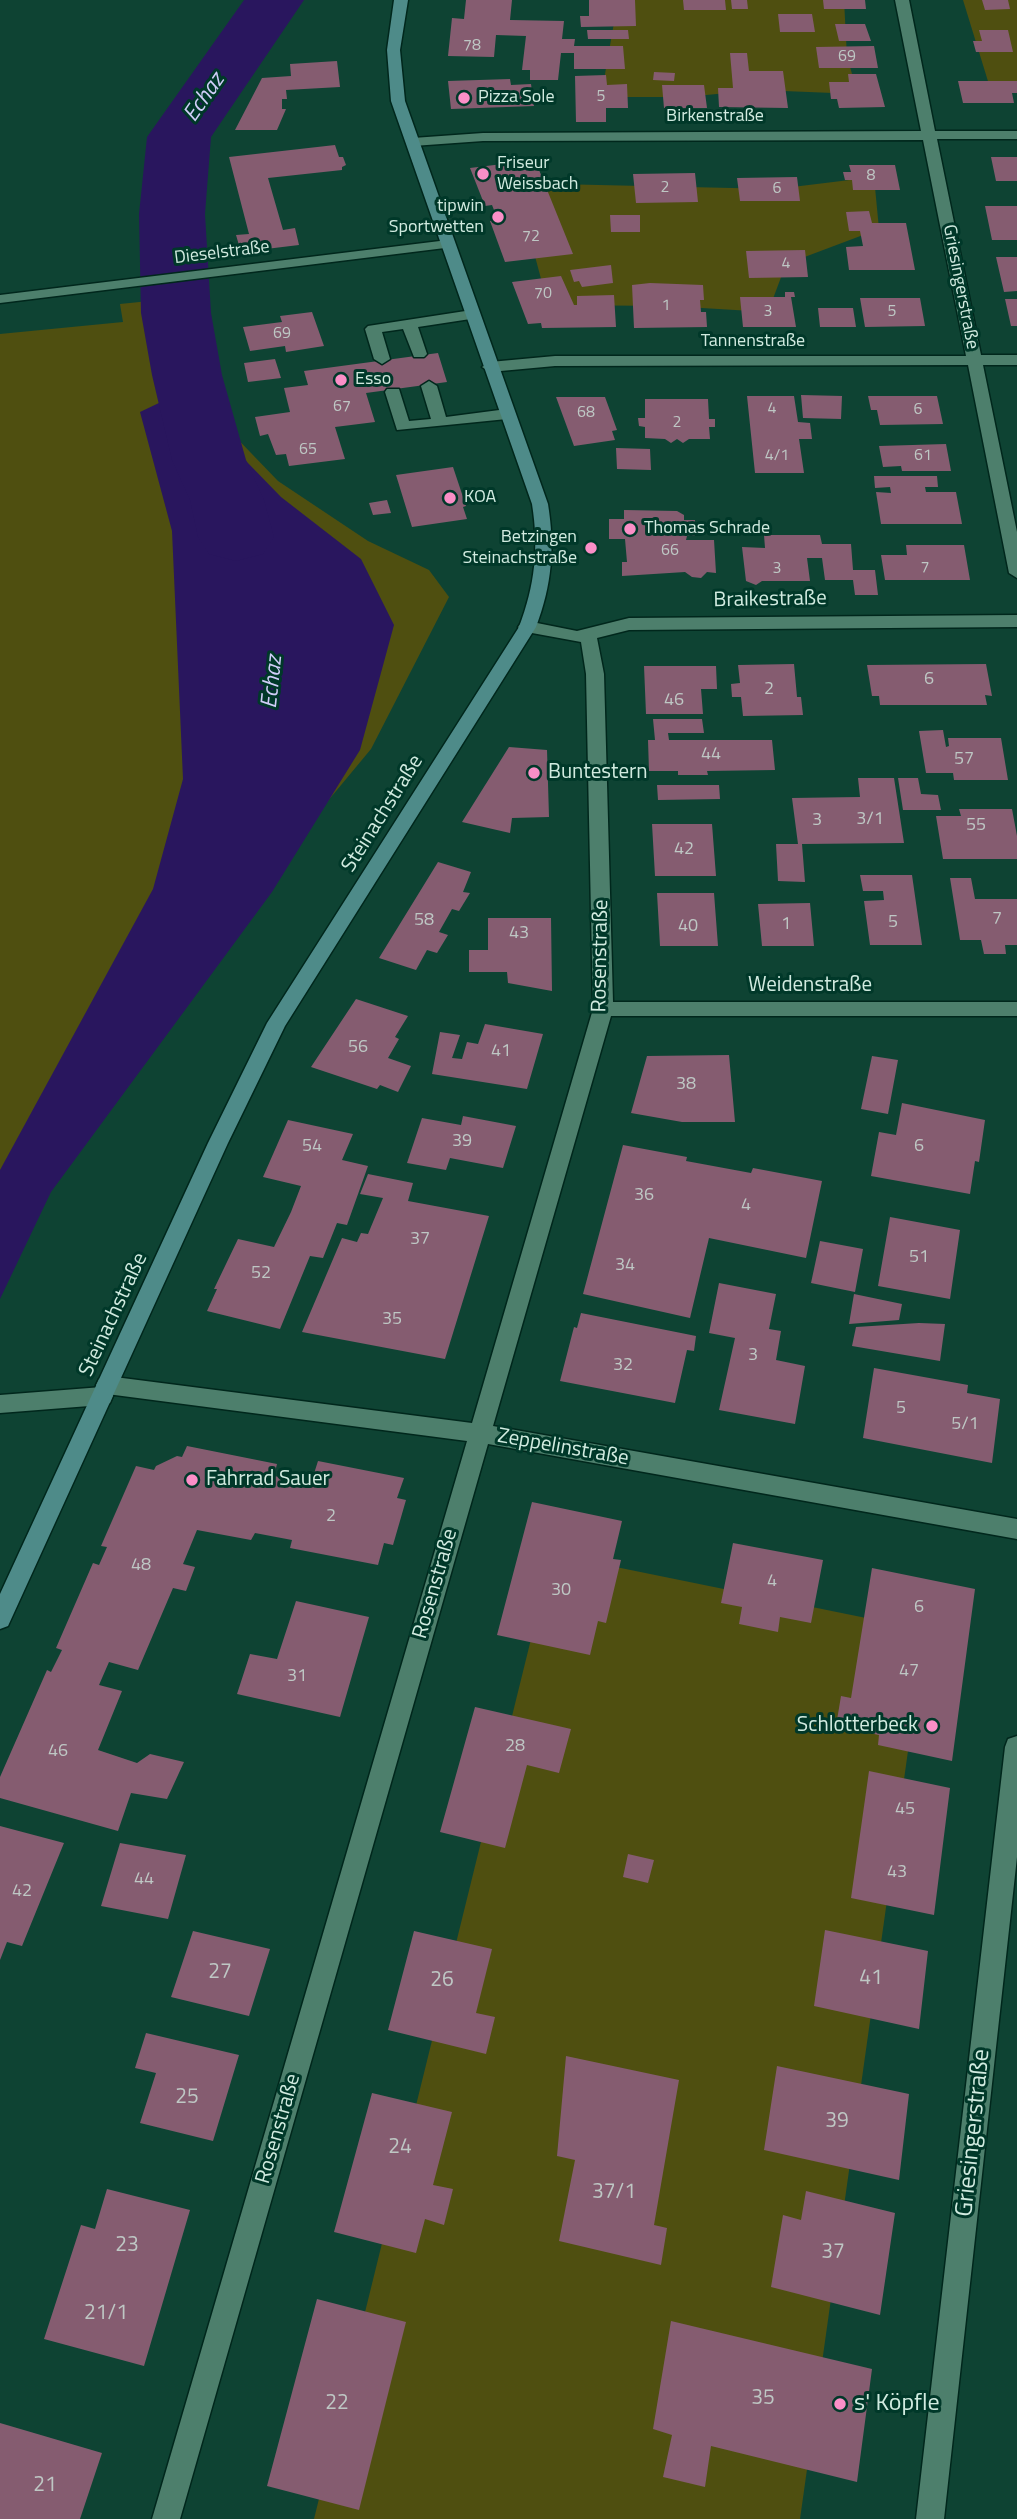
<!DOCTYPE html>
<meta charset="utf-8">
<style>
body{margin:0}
canvas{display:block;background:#0e4333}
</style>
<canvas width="1017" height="2519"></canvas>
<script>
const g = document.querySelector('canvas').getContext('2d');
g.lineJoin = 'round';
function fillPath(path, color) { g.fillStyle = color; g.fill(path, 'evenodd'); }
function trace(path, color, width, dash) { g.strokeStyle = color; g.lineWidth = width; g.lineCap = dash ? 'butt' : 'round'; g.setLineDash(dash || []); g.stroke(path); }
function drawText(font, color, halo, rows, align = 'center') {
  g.font = font + ' "Titillium Web",sans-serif'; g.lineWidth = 6; g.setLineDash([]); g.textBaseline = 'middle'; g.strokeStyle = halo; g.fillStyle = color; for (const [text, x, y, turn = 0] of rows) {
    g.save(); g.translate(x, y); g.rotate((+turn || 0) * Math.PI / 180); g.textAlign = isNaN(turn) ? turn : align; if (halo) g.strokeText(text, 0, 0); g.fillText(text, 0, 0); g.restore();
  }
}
fillPath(new Path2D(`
 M612,0H844L847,57L858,94L759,90L685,97H601L615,17Z
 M963,0H1017V92L991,91Z
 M874,177L879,229L786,264L768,312L669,306L548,305L528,230L510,183L776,189Z
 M169,299L183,376L225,426L278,481L368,541L429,570L449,597L371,749L184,974L0,1246V334L123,322L120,304Z
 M552,1554L925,1630L800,2519H314Z`), '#4f4f10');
fillPath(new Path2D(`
 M180,393L281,497L361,559L394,625L360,750L272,892L51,1192L0,1299V1170L153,889L183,779L172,531L140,412Z`), '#29165e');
fillPath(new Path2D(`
 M244,0H304L211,137L205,214L211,313L222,375L246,460L264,500L274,537L263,554L236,561L209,554L198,537L190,500L172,460L152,375L141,313L139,214L147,137Z`), '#29165e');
fillPath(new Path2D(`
 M466,0H512L510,20L564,21L562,39H575L574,46H623L625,69H574V53H561L558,80H530V70H522L526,36L496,35L494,57L448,56L452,18L464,19Z
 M589,0H635L636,26L581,27L580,16H589Z
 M683,0H725L726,10H684Z
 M731,0H747L748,9H732Z
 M823,0H865L866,9H824Z
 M982,0H1008L1010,9L985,10Z
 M778,14H812L815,32H780Z
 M835,24H865L871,41H839Z
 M587,30H628L629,39H588Z
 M979,30H1008L1013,52H976L973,41H982Z
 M874,46L878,68H819L816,47Z
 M730,53H747L749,71H783L788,108L719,107L718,88H733Z
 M337,61L340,87L286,90L287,99H282V109H286L277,130H235L262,78L291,76L290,64Z
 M654,72L675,73L674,81L653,80Z
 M848,74H876L885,107L839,108L837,99H831L829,82H849Z
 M606,75L607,85L627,84L628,108H606V122H576L575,76Z
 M510,79L511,85L531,84L534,106L451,109L448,81Z
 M958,81H1017V93H1012L1014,103H963Z
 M662,85H704L707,108H664Z
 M335,145L339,157H343L346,165L342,167V170L268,178L283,230L295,228L299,245L241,252L236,235L249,234L229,157Z
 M991,157H1017V181H996Z
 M535,160L573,254L505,262L490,221L498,220L492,205L485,206L470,168Z
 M849,165H895L900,190H853L852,180H845L843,172H851Z
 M695,173L698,202L636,203L633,174Z
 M797,177L800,201H740L737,178Z
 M985,206H1017V240H992Z
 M869,211L872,223H906L915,270H849L846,247L863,246L860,231H849L846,212Z
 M610,215H640V232H611Z
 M805,250L808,277L749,278L746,251Z
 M996,257H1017V291L1004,292Z
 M611,265L613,283L582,287L579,281L574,282L570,270Z
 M561,276L574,305H577V296L614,295L616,327L542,328L541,323L528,324L512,282Z
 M650,283L703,285L704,300H700L701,312H706L707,327L634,328L632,285Z
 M785,292H794L795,297H791L796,327H743L740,297H785Z
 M860,298H920L925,326L865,327Z
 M1005,299H1017V326H1011Z
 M818,308H853L856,327H820Z
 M312,312L324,346L286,352L285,346L250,351L243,327L282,322L280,316Z
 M438,353L447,382L366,393L375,422L335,427L345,459L289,466L286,454L276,455L268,434L260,436L255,417L290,412L284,388L308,385L304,371Z
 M275,359L281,378L248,382L244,363Z
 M801,395L842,396L841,419L803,418Z
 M747,396H794L798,422L810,423L812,439H799L804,473H755Z
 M868,396H937L943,424L880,425L877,410H871Z
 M556,397H605L617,430L612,431L615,440L574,446Z
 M645,399H708L709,419H715V427H709L710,439H689L683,443L677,439L671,443L665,439L645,438V427L639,426L638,418H645Z
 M946,444L951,471H902L901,466L883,467L879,446Z
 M616,448L650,449L651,470L617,469Z
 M453,467L466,506L463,507L467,519L412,527L396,475Z
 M874,476H937L938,487H925L926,492H956L962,524H881L876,492L891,493L890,487L875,488Z
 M387,500L391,513L373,515L369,503Z
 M624,510L677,511L684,515V520H695V536H687L686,540H714L716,573L707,572L701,578L692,577L685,572L622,576V562H627L625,539H609V519H624Z
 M764,535H820L822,544H851L853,570H875L878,595H855L853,580H825L822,558H807L810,581H762L756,585L746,581L742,547L765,548Z
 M906,545H964L970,580H885L881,555H907Z
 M794,664L797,697H801L803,715L743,716L741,697H732L731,684L740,683L738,665Z
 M986,664L992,696L985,695L987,705H880L879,696H872L867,665Z
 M644,666H716L717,689H701L703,714H646Z
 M653,719H702L704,733H668L669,740H772L775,770L707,771L708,775H678V771H649L648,740H655Z
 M943,730L946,747L949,746L948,738H1001L1008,780H954L953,773H926L919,731Z
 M509,747L547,750L549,817L512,818L510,833L462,822Z
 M858,778H894L904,843L802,844L805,882L778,881L776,844H798L792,798L860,797Z
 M898,778H918L921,794L938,795L941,810H903Z
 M657,785H719L720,799L658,800Z
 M959,809H1012L1017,836V859H943L936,816H961Z
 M652,824H712L716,876H655Z
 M438,862L471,872L463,892L470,893L459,911L452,909L439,932L448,935L437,953L427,950L416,970L379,958Z
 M860,875H912L922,945H870L864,901L884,900L883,891H863Z
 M950,878H971L975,899H1017V945H1005L1006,954H984L981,940H960Z
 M657,893H714L718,946H660Z
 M810,903L814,946H762L758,904Z
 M488,918H551L552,991L508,983L507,972H469V950H488Z
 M356,999L408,1016L395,1037L399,1039L388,1058L411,1066L398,1092L380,1085L377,1089L311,1067Z
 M485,1024L543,1034L527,1089L432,1074L440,1032L460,1035L452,1058L462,1059L467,1042L478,1044Z
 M729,1055L735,1122H682L631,1113L647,1056Z
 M872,1056L898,1060L888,1114L861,1109Z
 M902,1103L985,1120L979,1162L975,1161L970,1194L871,1176L879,1132L896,1135Z
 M463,1116L516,1126L503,1168L450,1158L446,1170L407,1163L422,1118L461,1125Z
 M288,1120L353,1134L342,1160L368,1166L347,1225L337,1223L323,1258L310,1256L280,1329L207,1311L217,1289H214L238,1239L274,1247L291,1212L301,1186L263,1177Z
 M623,1145L687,1157L686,1161L751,1173L753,1168L822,1181L806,1258L709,1238L690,1318L583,1294Z
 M368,1174L413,1183L408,1201L489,1216L445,1359L302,1332L342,1238L357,1242L361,1233L368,1234L383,1198L360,1194Z
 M890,1217L960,1230L950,1299L878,1286Z
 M820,1241L863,1249L855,1292L811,1283Z
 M719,1283L776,1294L769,1329L781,1331L776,1360L805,1366L795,1424L719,1410L735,1338L709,1333Z
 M854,1294L902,1304L899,1320L849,1324Z
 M581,1313L696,1336L694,1351L687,1350L675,1403L560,1381L574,1327L577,1328Z
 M919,1323L945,1324L940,1361L852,1346L856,1327Z
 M874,1368L968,1385L967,1393L1000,1399L992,1463L863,1438Z
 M187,1446L277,1464L274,1476L311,1483L318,1461L404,1478L397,1498L406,1500L393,1545L384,1543L378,1565L290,1548L292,1540L255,1533L251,1540L197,1530L183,1564L195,1567L186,1591L173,1588L138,1670L109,1662L99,1685L122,1691L98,1750L137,1763L150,1754L184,1762L167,1799L131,1793L118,1831L0,1798V1777L47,1670L51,1672L62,1650L56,1648L93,1563L99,1565L107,1547L101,1546L136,1466L154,1470L156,1466L177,1456L182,1457Z
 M532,1502L622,1521L613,1559L621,1560L606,1623L598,1621L590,1655L497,1635Z
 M733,1543L823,1560L811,1623L780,1617L778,1632L739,1624L742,1607L721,1603Z
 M872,1568L975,1589L952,1761L878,1745L879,1735L836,1726L841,1696L851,1698Z
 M296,1601L369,1617L340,1717L237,1694L250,1654L277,1659Z
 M475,1707L571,1729L559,1773L527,1765L505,1848L440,1832Z
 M869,1771L950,1788L934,1915L851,1898Z
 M0,1826L64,1843L22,1946L7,1942L0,1960Z
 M120,1843L186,1855L168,1919L101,1906Z
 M628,1854L654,1860L648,1883L623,1877Z
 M825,1930L928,1951L919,2029L814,2006Z
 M193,1931L270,1949L249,2016L171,1997Z
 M414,1931L492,1949L476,2013L495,2017L486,2054L388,2030Z
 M146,2033L239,2055L213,2141L140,2123L156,2073L135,2068Z
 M566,2056L679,2080L654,2225L667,2228L661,2265L559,2241L575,2160L557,2156Z
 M777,2066L909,2094L899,2180L764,2150Z
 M372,2093L452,2112L433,2185L453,2189L444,2225L425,2219L416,2253L334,2232Z
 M107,2189L190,2210L144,2366L44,2339L81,2225L95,2229Z
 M806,2191L895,2213L880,2315L771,2287L783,2215L801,2220Z
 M317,2299L406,2322L359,2510L267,2486Z
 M671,2321L872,2369L857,2482L711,2446L705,2487L663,2477L672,2435L653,2429Z
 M0,2423L102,2453L80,2519H0Z`), '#855c70');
const lane = new Path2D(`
 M472,310L480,315L477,318L418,327L427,354L424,357H414L403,329L382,332L390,359L382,364L374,359L365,329L368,326Z
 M429,381L437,386L446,417L507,409L515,414L507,419L397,430L385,392L387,389H399L409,421L431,419L421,386Z
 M102,1387L110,1389L113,1396L110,1403L102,1405L0,1413V1395Z`);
const street = new Path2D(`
 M895,0H909L935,131H1017V139H937L981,355H1017V365H983L1017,532V578L1009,573L968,365L555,366L490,372L482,367L490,362L555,356H966L923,140L483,141L413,146L406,142L413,138L483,133L921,131Z
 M448,240L455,244L453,247L0,303V295Z
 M1017,615V627L629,630L597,638L604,674L613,1002H1017V1016H611L493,1426L1017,1519V1539L488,1444L180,2519H152L467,1441L107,1394L99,1391L96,1385L99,1379L107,1376L472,1423L593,1009L586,674L581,642L521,631L518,627L521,623L527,621L577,631L629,618Z
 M1017,1736V1857L944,2519H916L1005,1747L1008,1739Z`);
const secondary = new Path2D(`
 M394,0H408L400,50L405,101L548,504C555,548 552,585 536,627L285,1026L228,1143L8,1626L0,1629V1594L208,1143L267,1023L519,627C535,585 539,548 532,504L391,101L387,50Z`);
trace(lane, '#00271c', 3);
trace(street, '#00271c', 3);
trace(secondary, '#00271c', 3);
fillPath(lane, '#4d7f6c');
fillPath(street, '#4d7f6c');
fillPath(secondary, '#4e8b89');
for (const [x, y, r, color] of [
 [464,98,7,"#fa8fc7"],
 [483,174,7,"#fa8fc7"],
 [498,217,7,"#fa8fc7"],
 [341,380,7,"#fa8fc7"],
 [450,498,7,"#fa8fc7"],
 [630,529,7,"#fa8fc7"],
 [591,548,7,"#fa8fc7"],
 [534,773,7,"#fa8fc7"],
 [192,1480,7,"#fa8fc7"],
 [932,1726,7,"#fa8fc7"],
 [840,2404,7,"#fa8fc7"]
]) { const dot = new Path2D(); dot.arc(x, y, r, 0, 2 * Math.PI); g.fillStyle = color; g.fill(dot); trace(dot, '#003829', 2.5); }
drawText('16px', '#bec7c4', null, [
 ["78",472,46],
 ["69",847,57],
 ["5",601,97],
 ["8",871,176],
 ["2",665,188],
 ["6",777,189],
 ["72",531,237],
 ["4",786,264],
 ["70",543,294],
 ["1",666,306],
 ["3",768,312],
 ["5",892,312],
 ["69",282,334],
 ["67",342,407],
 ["4",772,409],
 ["6",918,410],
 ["68",586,413],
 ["2",677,423],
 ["65",308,450],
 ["4/1",777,456],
 ["61",923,456],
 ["66",670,551],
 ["7",925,568],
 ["3",777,569]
]);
drawText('18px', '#d1ebe0', '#003829', [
 ["Pizza Sole",478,98],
 ["Friseur",497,164],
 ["Weissbach",497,185],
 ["tipwin",484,207,"right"],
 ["Sportwetten",484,228,"right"],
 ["Esso",355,380],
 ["KOA",464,498],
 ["Thomas Schrade",644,529],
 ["Betzingen",577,538,"right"],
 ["Steinachstraße",577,559,"right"]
], 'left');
drawText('18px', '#d1ebe0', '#003829', [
 ["Birkenstraße",715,117],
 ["Dieselstraße",222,253,-7],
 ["Griesingerstraße",960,287,79],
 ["Tannenstraße",753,342]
]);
drawText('18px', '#bec7c4', null, [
 ["6",929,680],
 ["2",769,690],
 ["46",674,701],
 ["44",711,755],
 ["57",964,760],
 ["3/1",870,820],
 ["3",817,821],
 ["55",976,826],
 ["42",684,850],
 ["7",997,920],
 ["58",424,921],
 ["5",893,923],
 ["1",786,925],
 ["40",688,927],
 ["43",519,934],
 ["56",358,1048],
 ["41",501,1052],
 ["38",686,1085],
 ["39",462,1142],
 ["54",312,1147],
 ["6",919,1147],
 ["36",644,1196],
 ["4",746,1206],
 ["37",420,1240],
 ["51",919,1258],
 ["34",625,1266],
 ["52",261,1274],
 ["35",392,1320],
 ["3",753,1356],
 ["32",623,1366],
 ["5",901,1409],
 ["5/1",965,1425],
 ["2",331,1517],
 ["48",141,1566],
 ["4",772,1582],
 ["30",561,1591],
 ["6",919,1608],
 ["47",909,1672],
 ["31",297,1677],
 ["28",515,1747],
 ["46",58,1752],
 ["45",905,1810],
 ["43",897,1873],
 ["44",144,1880],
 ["42",22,1892]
]);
drawText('21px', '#d1ebe0', '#003829', [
 ["Braikestraße",770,600,-1],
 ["Steinachstraße",383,814,-58],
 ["Rosenstraße",601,956,-89],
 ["Weidenstraße",810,986],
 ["Steinachstraße",114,1315,-65],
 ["Zeppelinstraße",563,1448,10],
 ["Rosenstraße",436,1584,-74],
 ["Rosenstraße",279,2129,-74]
]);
drawText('21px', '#d1ebe0', '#003829', [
 ["Buntestern",548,773],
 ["Fahrrad Sauer",206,1480],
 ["Schlotterbeck",918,1726,"right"]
], 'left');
drawText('21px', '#bec7c4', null, [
 ["27",220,1973],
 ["41",871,1979],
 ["26",442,1981],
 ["25",187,2098],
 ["39",837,2122],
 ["24",400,2148],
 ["37/1",614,2193],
 ["23",127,2246],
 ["37",833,2253],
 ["21/1",106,2314],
 ["35",763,2399],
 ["22",337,2404],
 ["21",45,2486]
]);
drawText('italic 23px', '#d0cdf8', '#003829', [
 ["Echaz",205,98,-55],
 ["Echaz",273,682,-84]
]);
drawText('24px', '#d1ebe0', '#003829', [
 ["Griesingerstraße",974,2133,-84]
]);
drawText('24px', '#d1ebe0', '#003829', [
 ["s' Köpfle",854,2404]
], 'left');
</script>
